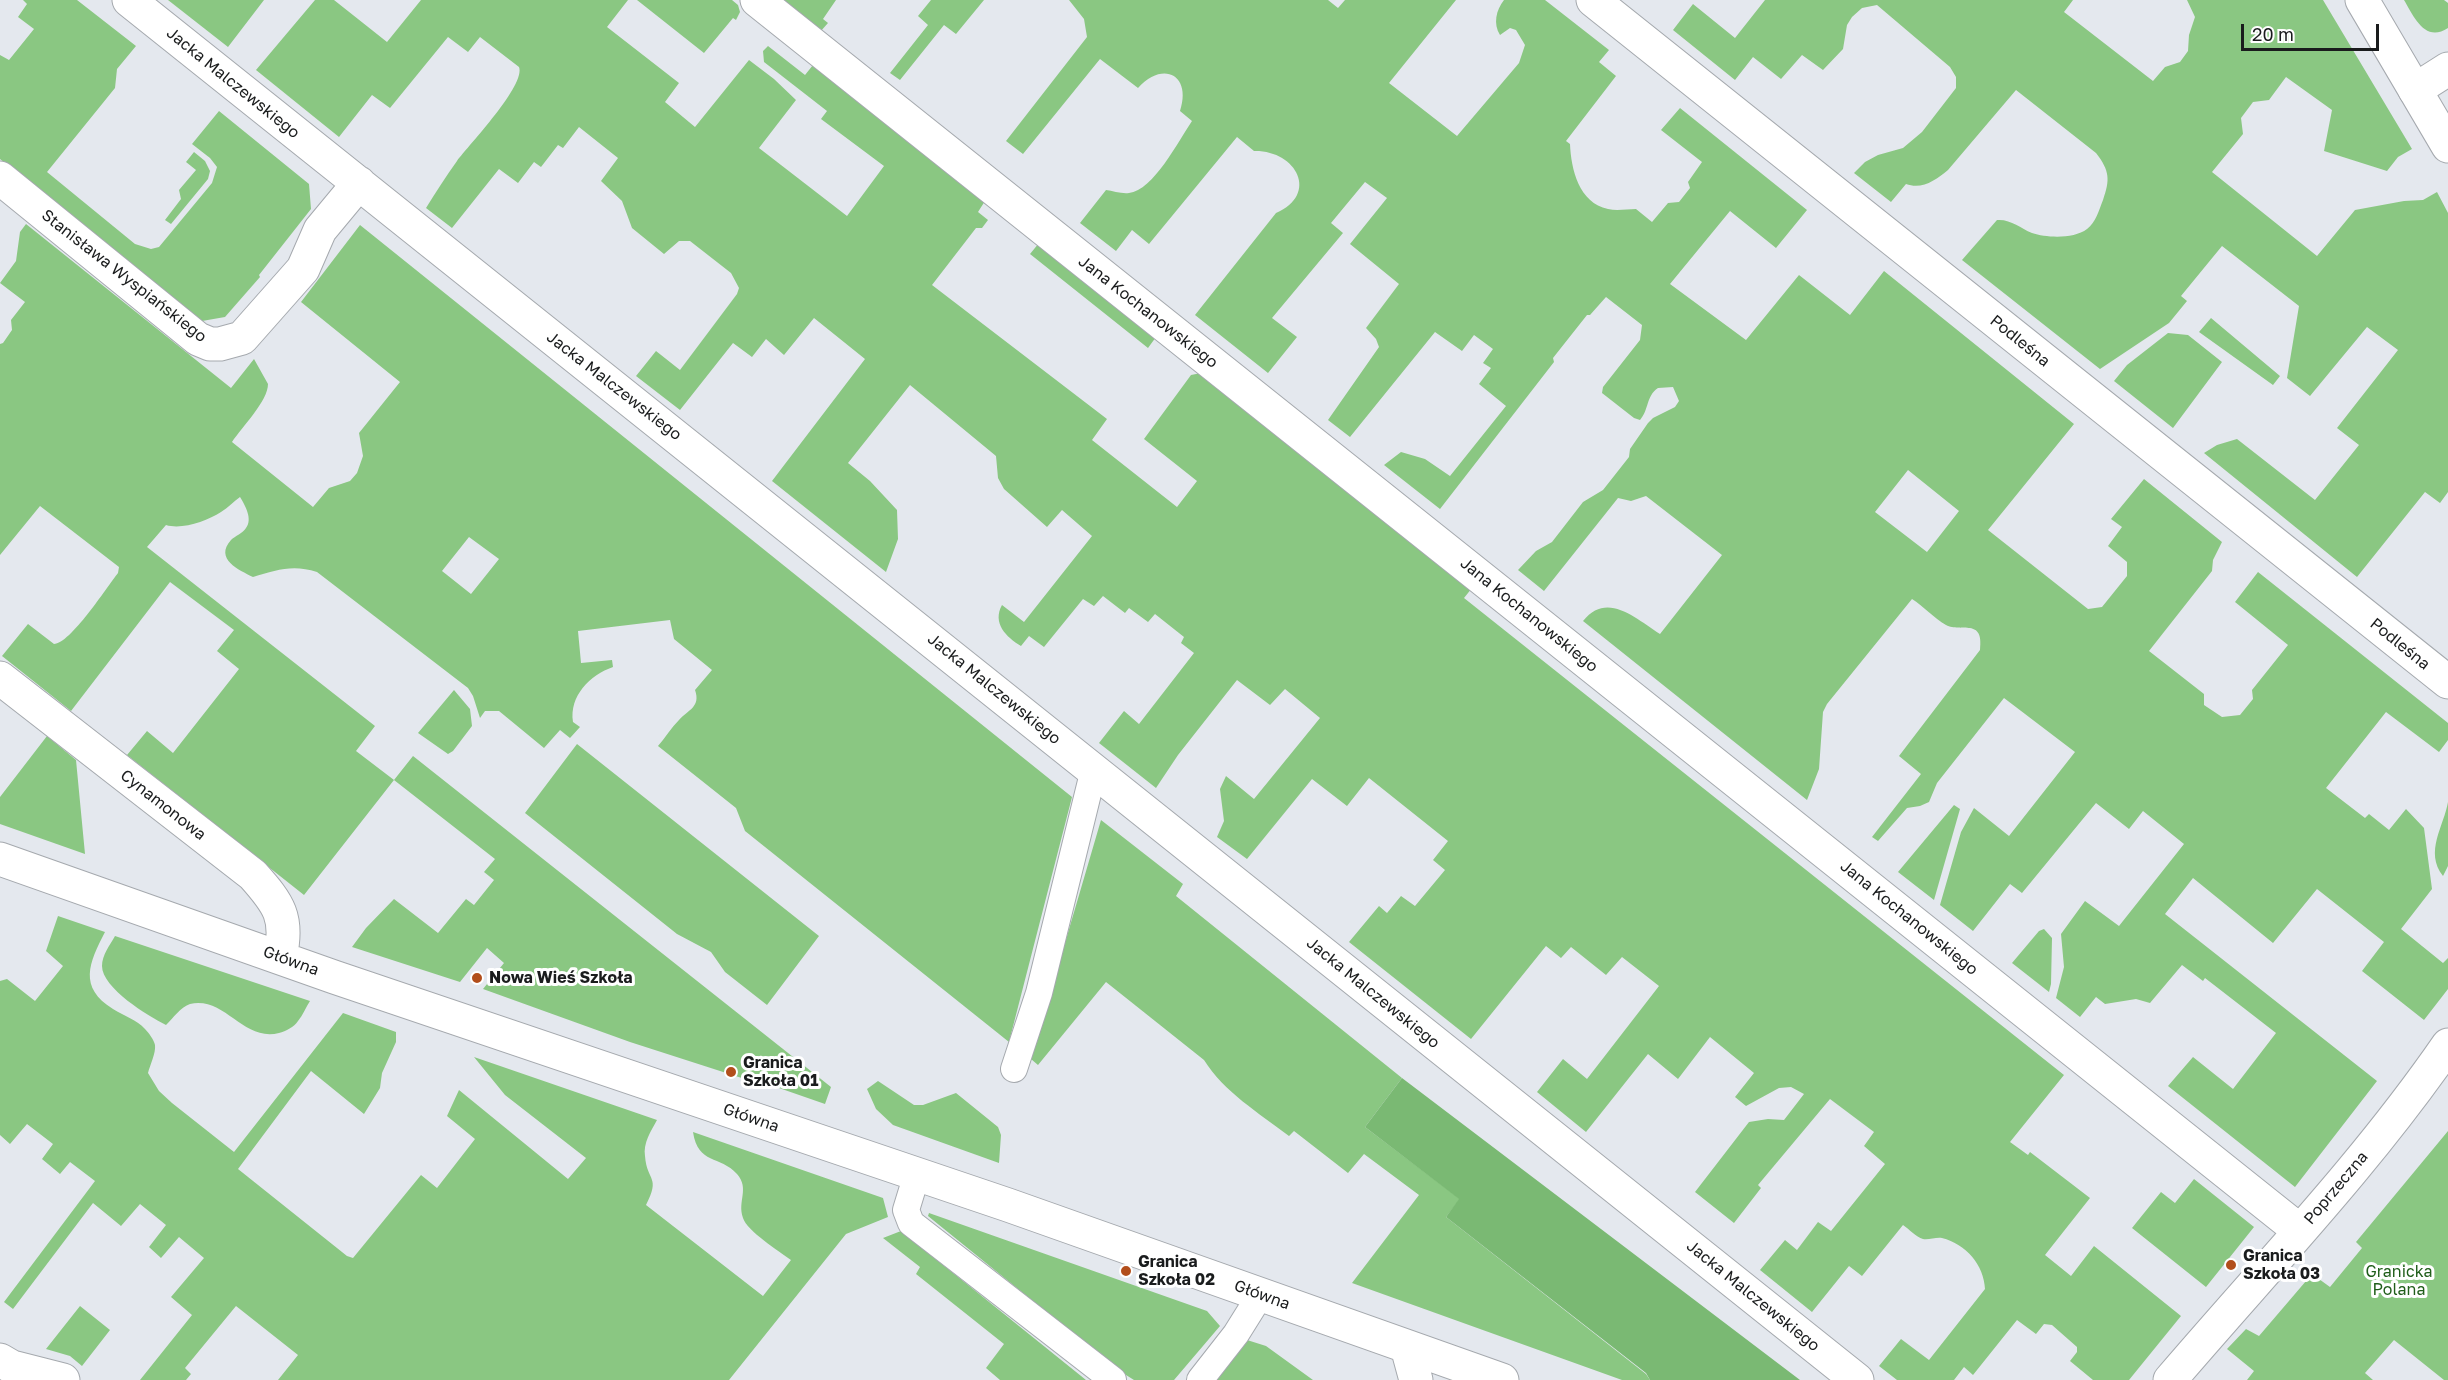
<!DOCTYPE html>
<meta charset="utf-8">
<style>
body{margin:0}
#map{position:relative;width:2448px;height:1380px;overflow:hidden;background:#e4e8ee;font-family:"Golos Text",sans-serif}
canvas{display:block}
.scale{position:absolute;left:2241px;top:24px;width:138px;height:27px;box-sizing:border-box;border:3px solid #1a1c1d;border-top:0;padding-left:8px;font-size:18px;line-height:21px;white-space:nowrap;color:#1a1c1d;-webkit-text-stroke:4px #fff;paint-order:stroke}
</style>
<div id="map">
<canvas width="2448" height="1380"></canvas>
<div class="scale">20 m</div>
</div>
<script>
const g = document.querySelector('canvas').getContext('2d');
g.lineJoin = 'round';
function fillPath(path, color) { g.fillStyle = color; g.fill(path, 'evenodd'); }
function trace(path, color, width, dash) { g.strokeStyle = color; g.lineWidth = width; g.lineCap = dash ? 'butt' : 'round'; g.setLineDash(dash || []); g.stroke(path); }
function drawText(font, color, halo, rows, align = 'center') {
  g.font = font + ' "Golos Text",sans-serif'; g.lineWidth = 6; g.setLineDash([]); g.textBaseline = 'middle'; g.strokeStyle = halo; g.fillStyle = color; for (const [text, x, y, turn = 0] of rows) {
    g.save(); g.translate(x, y); g.rotate((+turn || 0) * Math.PI / 180); g.textAlign = isNaN(turn) ? turn : align; if (halo) g.strokeText(text, 0, 0); g.fillText(text, 0, 0); g.restore();
  }
}
fillPath(new Path2D(`
 M23,0H77L136,46L117,69L115,88L47,172L135,244L151,249L159,247L212,183L217,167L210,158L192,144L219,111L309,184L311,209L259,275L260,277L225,317L202,321L0,159V55L9,60L34,29L18,17L27,4Z
 M168,0H264L228,47Z
 M315,0H334L387,42L421,0H628L607,27L679,83L665,102L695,127L749,60L774,79L796,100L759,148L847,216L884,166L821,119L827,111L764,62L763,51L768,46L805,75L813,65L985,201L978,212L988,220L982,228H976L932,285L1107,419L1092,440L1177,507L1197,481L1144,439L1191,375L1201,373L1472,588L1464,598L2064,1075L2010,1142L2028,1155L2030,1152L2090,1198L2045,1255L2071,1276L2094,1246L2181,1316L2129,1380H2093L2070,1361L2077,1352V1347L2052,1325L2044,1324L2036,1334L2017,1320L1973,1375L1964,1367L1954,1380H1897L1879,1366L1901,1339L1929,1360L1985,1289C1984,1265 1966,1244 1942,1238C1936,1237 1929,1240 1923,1239C1916,1237 1909,1229 1903,1225L1862,1276L1849,1266L1812,1312L1760,1270L1785,1240L1797,1250L1818,1222L1831,1231L1885,1164L1864,1146L1874,1132L1830,1099L1758,1185L1761,1188L1734,1223L1695,1192L1749,1122L1768,1119L1784,1120L1804,1094L1791,1087L1779,1088L1746,1106L1735,1097L1754,1073L1710,1037L1678,1079L1648,1054L1586,1132L1537,1092L1563,1059L1587,1079L1659,986L1622,957L1606,975L1571,947L1561,958L1546,946L1471,1039L1349,942L1379,906L1387,913L1401,896L1415,906L1445,870L1433,860L1448,841L1369,778L1347,806L1312,779L1247,859L1217,837L1224,821L1220,789L1226,776L1254,799L1320,718L1285,689L1270,705L1237,680L1178,755L1156,788L1099,743L1124,711L1139,724L1194,653L1181,643L1184,637L1155,614L1148,622L1129,608L1125,613L1103,596L1094,606L1083,599L1044,647L1029,636L1021,646C1006,637 992,623 1002,605L1024,622L1092,536L1062,510L1047,527L1004,489L998,478L996,456L910,385L848,463L870,481L897,510L898,539L886,572L772,481L865,359L814,318L784,355L766,339L752,357L733,343L680,410L636,376L656,351L680,370L737,294L739,288L731,273L690,241H679L664,254L632,228L622,201L601,181L618,158L579,127L563,148L558,145L541,167L534,162L518,183L499,169L452,228L426,208C436,192 446,176 457,161C469,145 526,85 519,67L480,37L468,52L448,37L390,108L372,95L339,137L256,70Z
 M637,0H732L738,5L740,12L736,20L733,18L704,53Z
 M779,0H836L823,19L828,23L820,32Z
 M931,0H984L956,34L944,25L900,80L890,73L928,25L918,16Z
 M1069,0H1328L1338,8L1345,0H1456L1389,83L1457,136L1519,63L1525,45L1516,30L1510,28L1500,35C1493,24 1496,10 1504,0H1545L1609,50L1599,62L1616,76L1566,141L1570,144C1571,169 1579,203 1608,209C1617,211 1627,209 1636,209L1652,222L1668,203L1679,202L1690,188L1688,182L1702,162L1661,130L1680,108L1807,210L1776,248L1730,211L1670,284L1746,340L1799,275L1850,315L1884,271L2074,424L1988,530L2088,609L2102,607L2127,576V562L2108,546L2122,527L2111,519L2144,479L2222,542L2213,560L2212,571L2149,651L2204,694V705L2222,717L2240,715L2253,699L2252,690L2288,645L2235,602L2258,572L2448,723V740L2439,752L2386,712L2326,788L2365,818L2369,814L2389,830L2406,809L2424,828L2432,889L2401,929L2443,963L2448,958V989L2424,1020L2362,971L2384,942L2317,889L2273,943L2193,878L2165,914L2377,1081L2295,1187L2168,1086L2193,1057L2233,1089L2276,1033L2205,978L2203,981L2182,965L2150,1003L2136,999L2105,1004L2096,997L2080,1017L2056,998L2064,967L2061,934L2085,901L2119,926L2184,844L2143,811L2129,829L2096,803L2022,893L2010,884L1973,931L1940,905L1961,832L1974,808L2009,836L2075,752L2004,698L1937,783L1929,802L1920,806L1907,808L1878,841L1872,837L1921,774L1899,756L1980,650C1984,617 1961,633 1946,625C1934,618 1923,606 1912,599L1827,704L1823,712L1819,769L1807,800L1583,621C1607,591 1635,618 1660,634L1722,555L1646,496L1631,501L1618,498L1544,591L1518,570L1536,551L1552,542L1583,502L1603,490L1629,457L1630,449L1648,423L1653,418L1675,407L1679,401L1673,387L1658,388C1646,396 1649,410 1640,420L1634,418L1602,393L1603,387L1640,340L1642,325L1606,297L1590,315H1587L1553,358L1554,362L1440,509L1384,465L1401,452L1425,459L1450,476L1506,406L1479,384L1491,368L1483,363L1493,349L1474,335L1462,351L1435,332L1350,437L1328,420L1379,347L1376,339L1366,328L1399,284L1350,244L1387,198L1365,182L1331,223L1343,233L1272,318L1297,337L1268,373L1195,315L1276,213C1320,194 1296,150 1254,151L1237,137L1149,244L1132,230L1116,251L1080,223L1106,190C1113,191 1122,194 1129,193C1153,191 1179,140 1192,121L1180,111C1192,75 1163,60 1138,88L1100,59L1023,154L1006,141L1087,37L1084,19ZM1908,470L1959,511L1927,552L1875,512Z
 M1765,0H2073L2064,12L2153,81L2165,67L2180,62L2188,51L2189,35L2195,17L2187,0H2323L2412,149L2398,157L2387,171L2324,151L2332,110L2286,77L2269,100L2253,102L2241,118L2243,134L2212,172L2317,256L2355,210L2404,201L2423,200L2437,192L2448,213V492L2440,503L2425,492L2357,577L2204,453L2217,445L2237,439L2315,500L2359,445L2337,428L2398,350L2367,327L2310,396L2287,378L2299,306L2222,246L2181,296L2187,301L2169,323L2100,369L1962,260L1997,220C2011,219 2020,228 2032,233C2047,238 2074,239 2087,229C2096,222 2099,210 2103,200C2110,180 2110,171 2096,153L2016,90L1948,170C1936,180 1922,190 1906,184L1891,202L1854,173L1865,162L1878,155L1903,148L1922,132L1956,88V77L1950,67L1877,5L1862,8L1852,17L1847,25L1843,49L1823,70L1802,55L1781,79L1753,57L1735,80L1673,30L1693,4L1735,38Z
 M2404,0H2444L2448,3V28C2425,43 2414,17 2404,0Z
 M194,152L205,161L210,171L208,179L171,224L165,220L181,199L179,190L196,170L186,162Z
 M26,224L231,388L254,359L268,384C268,401 242,427 232,442L313,507L329,488L350,481L357,473L363,456L359,433L400,382L301,302L360,225L1072,797L1009,1042L745,831L736,808L658,746C665,738 671,728 679,720C688,710 701,707 695,690L712,670L674,639L670,620L578,631L581,663L612,660L613,667C590,675 569,696 573,722L580,727L570,738L560,730L544,748L499,711H485L480,718L473,696L468,688L317,572C293,564 276,570 253,577C239,570 214,559 231,540C235,536 243,533 246,528C253,519 245,505 240,497C234,501 228,508 221,512C207,521 182,530 166,525L147,547L375,726L356,751L394,780L413,756L831,1087L825,1104L756,1080H748L630,1042L483,989L504,963L487,948L460,982L352,947L366,928L394,899L438,933L466,899L474,905L494,880L484,872L495,859L394,780L304,895L127,755L147,731L173,753L239,669L217,651L234,630L170,582L71,711L2,656L28,624L54,644C70,644 107,587 118,573L119,567L40,506L0,555V344L3,343L12,330L11,320L25,302L0,283L16,261L20,232ZM469,537L499,559L471,594L442,571Z
 M1039,243L1156,337L1148,348L1030,254Z
 M2211,318L2280,376L2273,385L2199,332Z
 M2168,333L2188,335L2222,362L2173,428L2114,381L2127,365Z
 M454,690L470,709L472,726L453,751L448,754L418,733Z
 M47,736L76,760L85,854L0,824V797Z
 M577,744L819,936L767,1005L725,972L711,952L677,934L525,813Z
 M2448,802V866L2443,876C2424,852 2444,826 2448,802Z
 M1954,805L1960,809L1934,900L1898,872Z
 M1101,820L1183,884L1176,896L1402,1078L1365,1127L1460,1199L1446,1217L1646,1374L1650,1380H1622L1352,1283L1419,1195L1364,1154L1348,1173L1294,1131L1289,1136C1259,1113 1224,1092 1204,1060L1106,982L1038,1065L1031,1059Z
 M58,916L105,932C89,963 78,987 113,1009C124,1016 137,1020 145,1029C149,1033 154,1040 155,1045C156,1053 150,1065 148,1073L159,1091L172,1103L234,1152L343,1013L396,1032V1042L382,1073L380,1088L364,1114L311,1071L238,1169L347,1256L353,1258L421,1175L437,1188L475,1139L447,1116L459,1090L568,1179L586,1158L505,1095L474,1057L657,1120C651,1131 643,1143 645,1156C647,1182 661,1176 646,1205L763,1296L791,1260C779,1251 747,1231 743,1218C737,1201 750,1189 737,1174C720,1155 698,1165 693,1132L883,1198L888,1217L846,1234L729,1380H278L298,1355L236,1306L185,1368L191,1374L186,1380H140L192,1315L171,1297L204,1258L179,1237L161,1258L149,1247L166,1225L140,1204L121,1226L93,1203L13,1309L4,1302L95,1181L70,1162L60,1174L42,1159L53,1144L27,1124L10,1144L0,1135V981L7,979L35,1001L63,966L46,951Z
 M2044,929L2052,938L2051,984L2049,992L2012,963L2039,931Z
 M115,936L310,1001C306,1007 303,1015 298,1021C294,1027 286,1031 279,1033C243,1042 225,996 190,1004C181,1007 173,1018 166,1025C148,1016 102,988 102,966C102,955 110,945 115,936Z
 M878,1081L914,1105H923L956,1093L998,1127L1001,1135L999,1163L893,1125L876,1109L867,1089Z
 M2448,1131V1380H2444L2394,1340L2365,1373L2373,1380H2247L2254,1371L2227,1349L2246,1329L2259,1336L2312,1274L2330,1287L2362,1248L2356,1242Z
 M2194,1179L2254,1227L2206,1287L2132,1228L2161,1192L2175,1203Z
 M929,1213L1207,1311L1220,1326L1174,1380H1134L1118,1370L928,1216Z
 M901,1231L1086,1380H1000L986,1368L1004,1344L916,1274L920,1267L883,1238Z
 M80,1306L110,1330L82,1366L70,1356L46,1349Z
 M1247,1340L1266,1346L1313,1380H1217Z`), '#8ac782');
fillPath(new Path2D(`
 M1402,1078L1800,1380H1650L1646,1373L1446,1217L1459,1199L1365,1127Z`), '#7ab973');
const service = new Path2D(`
 M1014,1069L1039,993L1094,769
 M917,1174L906,1210L911,1223L1113,1380
 M1200,1380L1236,1334L1261,1294`);
const minor = new Path2D(`
 M129,0L1857,1380
 M757,0L2300,1231
 M1593,0L2448,682
 M2415,90L2448,69
 M0,178L198,339L210,344H220L242,338L303,269L320,230L359,183
 M0,678L253,875C279,904 289,918 280,957
 M0,859L334,977L1008,1205L1502,1380
 M1407,1347L1416,1380
 M0,1360L12,1367L63,1380
 M2170,1380C2264,1270 2366,1164 2448,1045`);
const tertiary = new Path2D(`
 M2362,0L2448,146`);
trace(service, '#a5a9ae', 28);
trace(minor, '#a5a9ae', 35);
trace(tertiary, '#a5a9ae', 35);
trace(service, '#fff', 26);
trace(minor, '#fff', 33);
trace(tertiary, '#fff', 33);
for (const [x, y, r, color] of [
 [477,978,6,"#b24e1b"],
 [731,1072,6,"#b24e1b"],
 [2231,1265,6,"#b24e1b"],
 [1126,1271,6,"#b24e1b"]
]) { const dot = new Path2D(); dot.arc(x, y, r, 0, 2 * Math.PI); g.fillStyle = color; g.fill(dot); trace(dot, '#fff', 2); }
drawText('16px', '#1a1c1d', '#fff', [
 ["Jacka Malczewskiego",233,83,39],
 ["Stanisława Wyspiańskiego",124,276,38],
 ["Jana Kochanowskiego",1148,312,38],
 ["Podleśna",2020,341,39],
 ["Jacka Malczewskiego",614,386,38],
 ["Jana Kochanowskiego",1529,615,39],
 ["Podleśna",2400,644,39],
 ["Jacka Malczewskiego",994,689,39],
 ["Cynamonowa",163,805,38],
 ["Jana Kochanowskiego",1909,918,39],
 ["Główna",291,961,20],
 ["Jacka Malczewskiego",1373,993,39],
 ["Główna",751,1118,19],
 ["Poprzeczna",2336,1188,-50],
 ["Główna",1262,1295,20],
 ["Jacka Malczewskiego",1753,1296,39]
]);
drawText('bold 16px', '#1a1c1d', '#fff', [
 ["Nowa Wieś Szkoła",489,978],
 ["Granica",743,1063],
 ["Szkoła 01",743,1081],
 ["Granica",2243,1256],
 ["Szkoła 03",2243,1274],
 ["Granica",1138,1262],
 ["Szkoła 02",1138,1280]
], 'left');
drawText('16px', '#205e1a', '#fff', [
 ["Granicka",2399,1272],
 ["Polana",2399,1290]
]);
</script>
